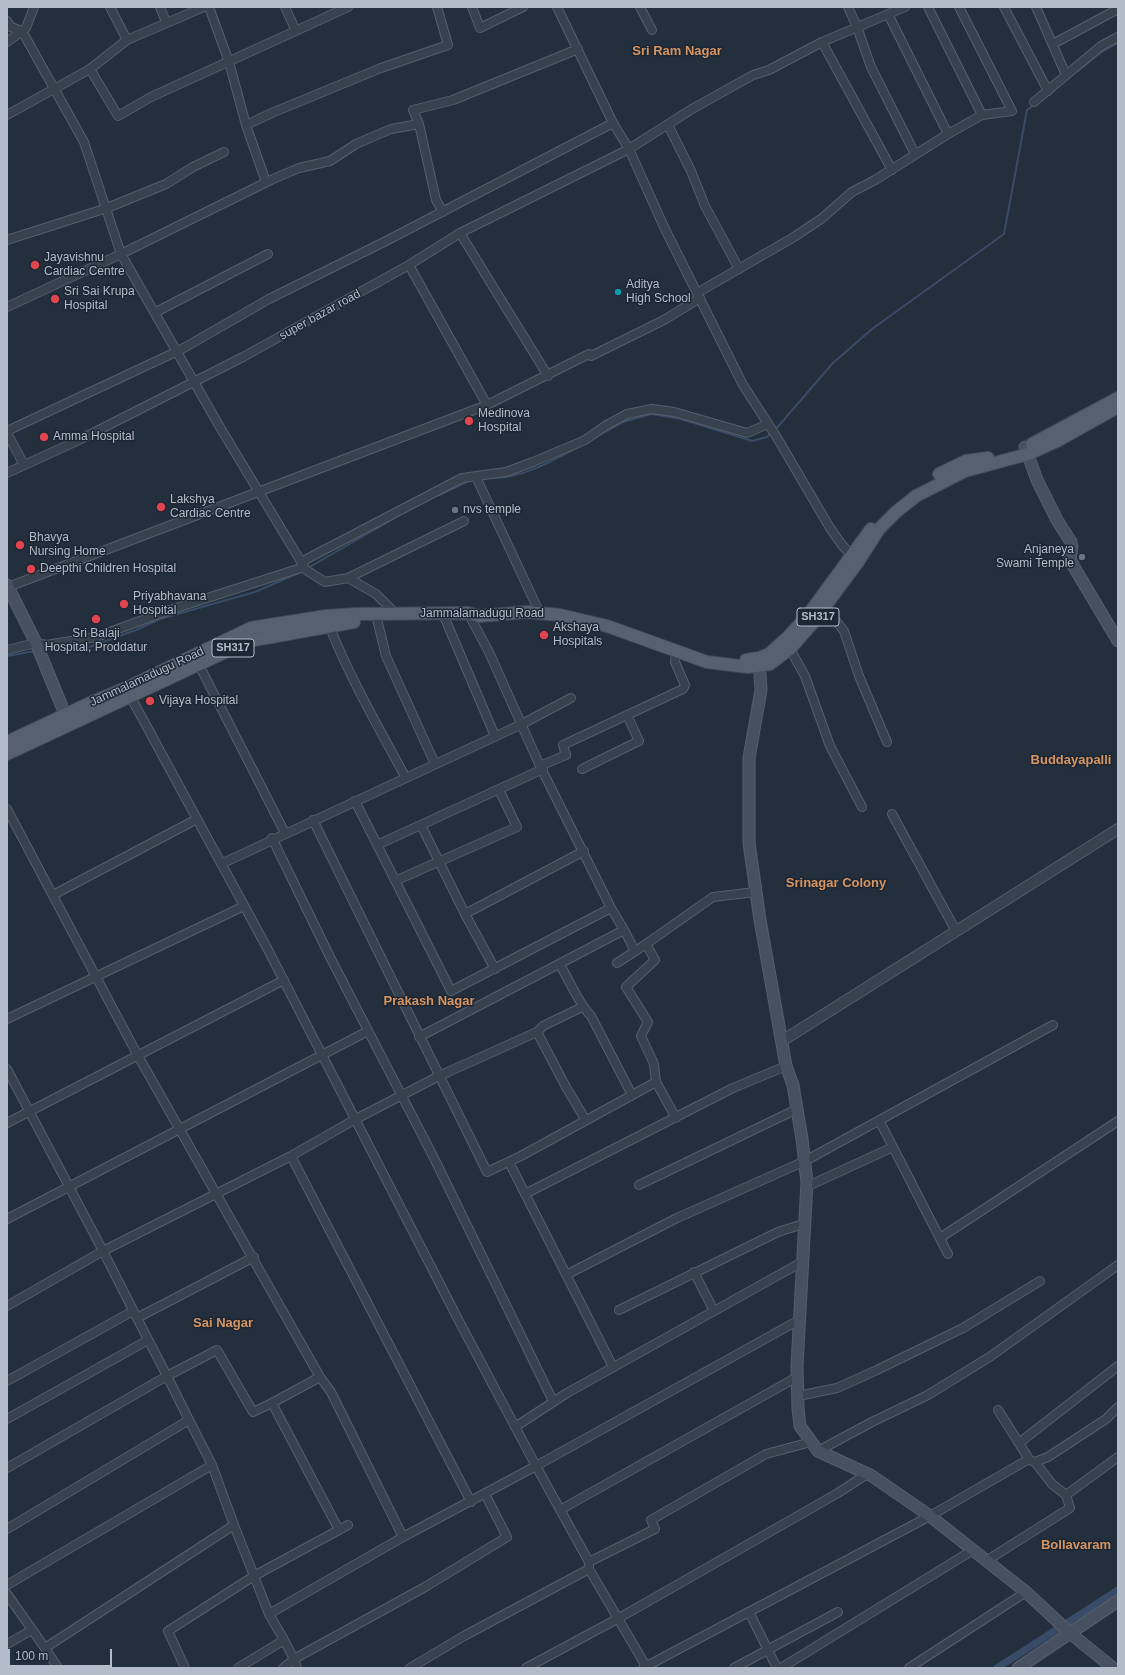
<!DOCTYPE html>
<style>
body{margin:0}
#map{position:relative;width:1125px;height:1675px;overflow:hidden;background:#242f3e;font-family:Helvetica,sans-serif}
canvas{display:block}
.frame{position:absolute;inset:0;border:8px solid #b4bcc9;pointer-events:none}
.scale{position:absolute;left:8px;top:1649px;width:104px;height:18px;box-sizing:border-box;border:2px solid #b4bcc9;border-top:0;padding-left:5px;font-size:12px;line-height:14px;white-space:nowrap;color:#b4bcc9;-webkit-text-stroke:3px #1d2633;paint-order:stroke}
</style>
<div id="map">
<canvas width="1125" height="1675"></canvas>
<div class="frame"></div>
<div class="scale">100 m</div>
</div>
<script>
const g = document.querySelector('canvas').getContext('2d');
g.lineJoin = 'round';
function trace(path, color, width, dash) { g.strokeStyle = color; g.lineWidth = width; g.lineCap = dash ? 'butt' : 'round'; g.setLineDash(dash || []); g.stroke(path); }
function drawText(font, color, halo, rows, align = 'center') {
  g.font = font + ' Helvetica,sans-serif'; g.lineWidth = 3; g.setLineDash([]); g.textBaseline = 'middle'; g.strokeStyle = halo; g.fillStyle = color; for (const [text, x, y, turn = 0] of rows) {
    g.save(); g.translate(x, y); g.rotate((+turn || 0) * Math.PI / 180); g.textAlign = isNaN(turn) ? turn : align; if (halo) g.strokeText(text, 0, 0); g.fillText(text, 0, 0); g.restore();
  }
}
trace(new Path2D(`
 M1078,71L1100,53L1118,43
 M775,430L833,363L872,329L1004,234L1027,110L1035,104
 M589,441L623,422L651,414L681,419L752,441L767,437L771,433
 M493,478C524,478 553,460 580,446
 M439,495L469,481
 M308,568L398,516
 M55,647L84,649L136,630L160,619L255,592L303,571
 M7,656L35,651`), '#394c67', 2);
trace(new Path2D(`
 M997,1668L1118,1590`), '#394c67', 7);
const minor = new Path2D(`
 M110,7L127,40
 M160,7L166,22
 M209,7L229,62L246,125
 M285,7L296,31
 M472,7L480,28L523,7
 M557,7L613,123L629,149L664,227L743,385L776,436L830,528L842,545L855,559
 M640,7L652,30
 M848,7L857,27L871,67L915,154
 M928,7L982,115
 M1004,7L1048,91
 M1036,7L1066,75
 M888,14L948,134
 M7,21L11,27L22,31L84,142L121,254L221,429L306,570L325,582L348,578L464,521
 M7,42L26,28L34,7
 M822,42L892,170
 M1053,44L1118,9
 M90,69L118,116L151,97L348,7
 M1034,102L1101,46L1118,37
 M7,115L90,69L127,40L204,7
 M419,124L436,200L443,212
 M668,125L691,171L705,206L739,269
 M266,182L246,125L274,112L381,68L448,45L437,7
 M460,233L548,376
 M7,240L107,208L166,184L193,167L224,152
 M409,265L487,405
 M697,293L794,237L821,219L852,192L875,180L948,134L982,115L1012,111L959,7
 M7,307L121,254L273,179L299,168L330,161L356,144L391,129L419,124L413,110L453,100L578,49
 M156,312L268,254
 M7,431L182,349L269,299L388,240L613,123
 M7,433L24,465
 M7,473L79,440L243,357L409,265L460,233L629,149L692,109L753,75L769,70L822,42L905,7
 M476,477L537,607
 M301,562L462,478L506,472L533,462L585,440L605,426L627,414L652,409L674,412L747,433L768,424
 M348,578L376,594L396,614
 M8,587L487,405L589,354L591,356L664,320L700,298
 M825,607L844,631L859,676L887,742
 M443,614L495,736
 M376,615L386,656L435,764
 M328,623C349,676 378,727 406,778
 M790,649L805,676L830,746L862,807
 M7,650L36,643L46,645L96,637L170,610L304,567
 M197,661L285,833
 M128,692L266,946L460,1323L536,1466L799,1320
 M540,766L566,755L563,745L683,689L685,685L675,662L676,651
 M582,769L639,741L627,715
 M355,801L451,991L611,908
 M7,809L137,1054L320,1377L331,1392L403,1537L536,1466L589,1562L655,1529L651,1520L766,1454L811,1442
 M892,814L956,931
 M313,820L487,1172L521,1156L656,1082
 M421,825L465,914L584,851
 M272,838L330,957L434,1158L553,1401
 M377,845L543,769
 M221,864L522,724L571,698
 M395,881L517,827L499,790
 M53,895L197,819
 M465,914L495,969
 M624,930L635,951
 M617,963L646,944
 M560,965C570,981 578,1003 591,1016L632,1095
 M7,1019L244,906
 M537,1032L566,1087L585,1119
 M419,1037L624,930L611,908L540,766L489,652L468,613
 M7,1069L103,1251L137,1318L254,1257
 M676,1118L656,1082L654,1064L641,1036L648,1022L626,987L655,960L646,944L713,897L755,892
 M879,1120L948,1254
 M7,1123L284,980
 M291,1156L471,1502
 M509,1162L613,1367
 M639,1185L797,1109
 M806,1187L893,1147
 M525,1194L733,1088L786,1066
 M7,1219L368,1031
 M940,1238L1118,1121
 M694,1272L714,1311
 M566,1275L677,1218L805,1161L1053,1025
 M7,1306L103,1251L291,1156L354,1120L439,1076L537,1032L543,1026L582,1007
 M619,1310L778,1232L803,1224
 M7,1381L133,1311
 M798,1396L837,1388L877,1370L963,1328L1040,1281
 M272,1403L320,1377
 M7,1419L148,1340
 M515,1427L567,1393L802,1262
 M1019,1443L1118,1366
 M818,1451L872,1422L928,1395L991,1356L1118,1265
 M1032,1461L1035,1462L1048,1457L1106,1419L1118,1407
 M1035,1462L1052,1484L1066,1495L1118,1457
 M7,1468L167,1376L137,1318
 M560,1510L797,1377
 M234,1525L269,1614L284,1640L238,1668
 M7,1529L189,1420L167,1376L217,1350L253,1412L272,1403L339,1530
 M986,1561L1070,1508L1066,1495
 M589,1565V1569L647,1668
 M7,1585L212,1465L189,1420
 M7,1594L45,1648L234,1525L212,1465
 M749,1612L777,1668
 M269,1614L403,1537
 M7,1644L32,1630
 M45,1648L58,1668
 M185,1668L168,1631L254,1576L348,1525
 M283,1668L294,1659L284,1640
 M297,1668L294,1659L425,1587L507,1537L485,1494
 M410,1668L464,1636L589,1569
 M526,1668L619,1618L838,1493L867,1474
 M643,1668L930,1516L1029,1459L998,1410
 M734,1668L838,1612
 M781,1668L973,1550
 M909,1668L1026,1592`);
const tertiary = new Path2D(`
 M782,1041L1118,829`);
const secondary = new Path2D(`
 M1025,447L1037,480L1057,520L1071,542L1072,547L1070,559L1074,567L1118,641
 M7,585L36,643L65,714
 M759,658L761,690L749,758V843L760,920L786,1066L793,1085L802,1139L807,1182L797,1366L798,1408L800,1426L818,1451L872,1476L930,1516L1026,1592L1070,1633L1113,1668
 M1018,1668L1118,1601`);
const primary = new Path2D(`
 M1032,444L1118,398
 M939,474L966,461L988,458
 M746,660L759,658L769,654L788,637L808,615L871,529
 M7,742L90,703L126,688L251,628L326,616L356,614L468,613L479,616L527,612L560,615L607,626L707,662L748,667L770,664L790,649L812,624L858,562L879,529L896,512L916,496L965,471L1028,454L1059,440L1118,407
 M7,754L249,641L354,622`);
trace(minor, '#565f6c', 10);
trace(tertiary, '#565f6c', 12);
trace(secondary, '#565f6c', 13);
trace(primary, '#414a57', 14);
trace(minor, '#38414e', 8);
trace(tertiary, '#38414e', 10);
trace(secondary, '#465061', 11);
trace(primary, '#56606e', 12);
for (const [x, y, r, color] of [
 [35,265,5,"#e0444e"],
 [618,292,4,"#0f9aa8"],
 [55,299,5,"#e0444e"],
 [469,421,5,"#e0444e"],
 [44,437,5,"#e0444e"],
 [161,507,5,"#e0444e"],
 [455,510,4,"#6b7280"],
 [20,545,5,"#e0444e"],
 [1082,557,4,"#6b7280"],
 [31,569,5,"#e0444e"],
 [124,604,5,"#e0444e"],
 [96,619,5,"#e0444e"],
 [544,635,5,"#e0444e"],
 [150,701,5,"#e0444e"]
]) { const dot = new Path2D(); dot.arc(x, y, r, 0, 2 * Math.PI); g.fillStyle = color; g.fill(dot); trace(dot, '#1d2633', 1.5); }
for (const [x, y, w] of [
 [818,617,42],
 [233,648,42]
]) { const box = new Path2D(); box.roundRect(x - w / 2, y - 9, w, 18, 3); g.fillStyle = '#1d2633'; g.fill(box); trace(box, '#b4bcc9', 1); }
drawText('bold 11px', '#b4bcc9', null, [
 ["SH317",818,617],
 ["SH317",233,648]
]);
drawText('12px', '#b4bcc9', '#1d2633', [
 ["Jayavishnu",44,258],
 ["Cardiac Centre",44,272],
 ["Aditya",626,285],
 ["High School",626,299],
 ["Sri Sai Krupa",64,292],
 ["Hospital",64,306],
 ["Medinova",478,414],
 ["Hospital",478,428],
 ["Amma Hospital",53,437],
 ["Lakshya",170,500],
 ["Cardiac Centre",170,514],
 ["nvs temple",463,510],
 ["Bhavya",29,538],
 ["Nursing Home",29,552],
 ["Anjaneya",1074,550,"right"],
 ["Swami Temple",1074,564,"right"],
 ["Deepthi Children Hospital",40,569],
 ["Priyabhavana",133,597],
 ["Hospital",133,611],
 ["Akshaya",553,628],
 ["Hospitals",553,642],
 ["Sri Balaji",96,634,"center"],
 ["Hospital, Proddatur",96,648,"center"],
 ["Vijaya Hospital",159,701]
], 'left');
drawText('12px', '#b4bcc9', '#1d2633', [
 ["super bazar road",320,315,-29],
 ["Jammalamadugu Road",482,614],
 ["Jammalamadugu Road",147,677,-25]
]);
drawText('bold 13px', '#d59563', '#1d2633', [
 ["Sri Ram Nagar",677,51],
 ["Buddayapalli",1071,760],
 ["Srinagar Colony",836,883],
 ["Prakash Nagar",429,1001],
 ["Sai Nagar",223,1323],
 ["Bollavaram",1076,1545]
]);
</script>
